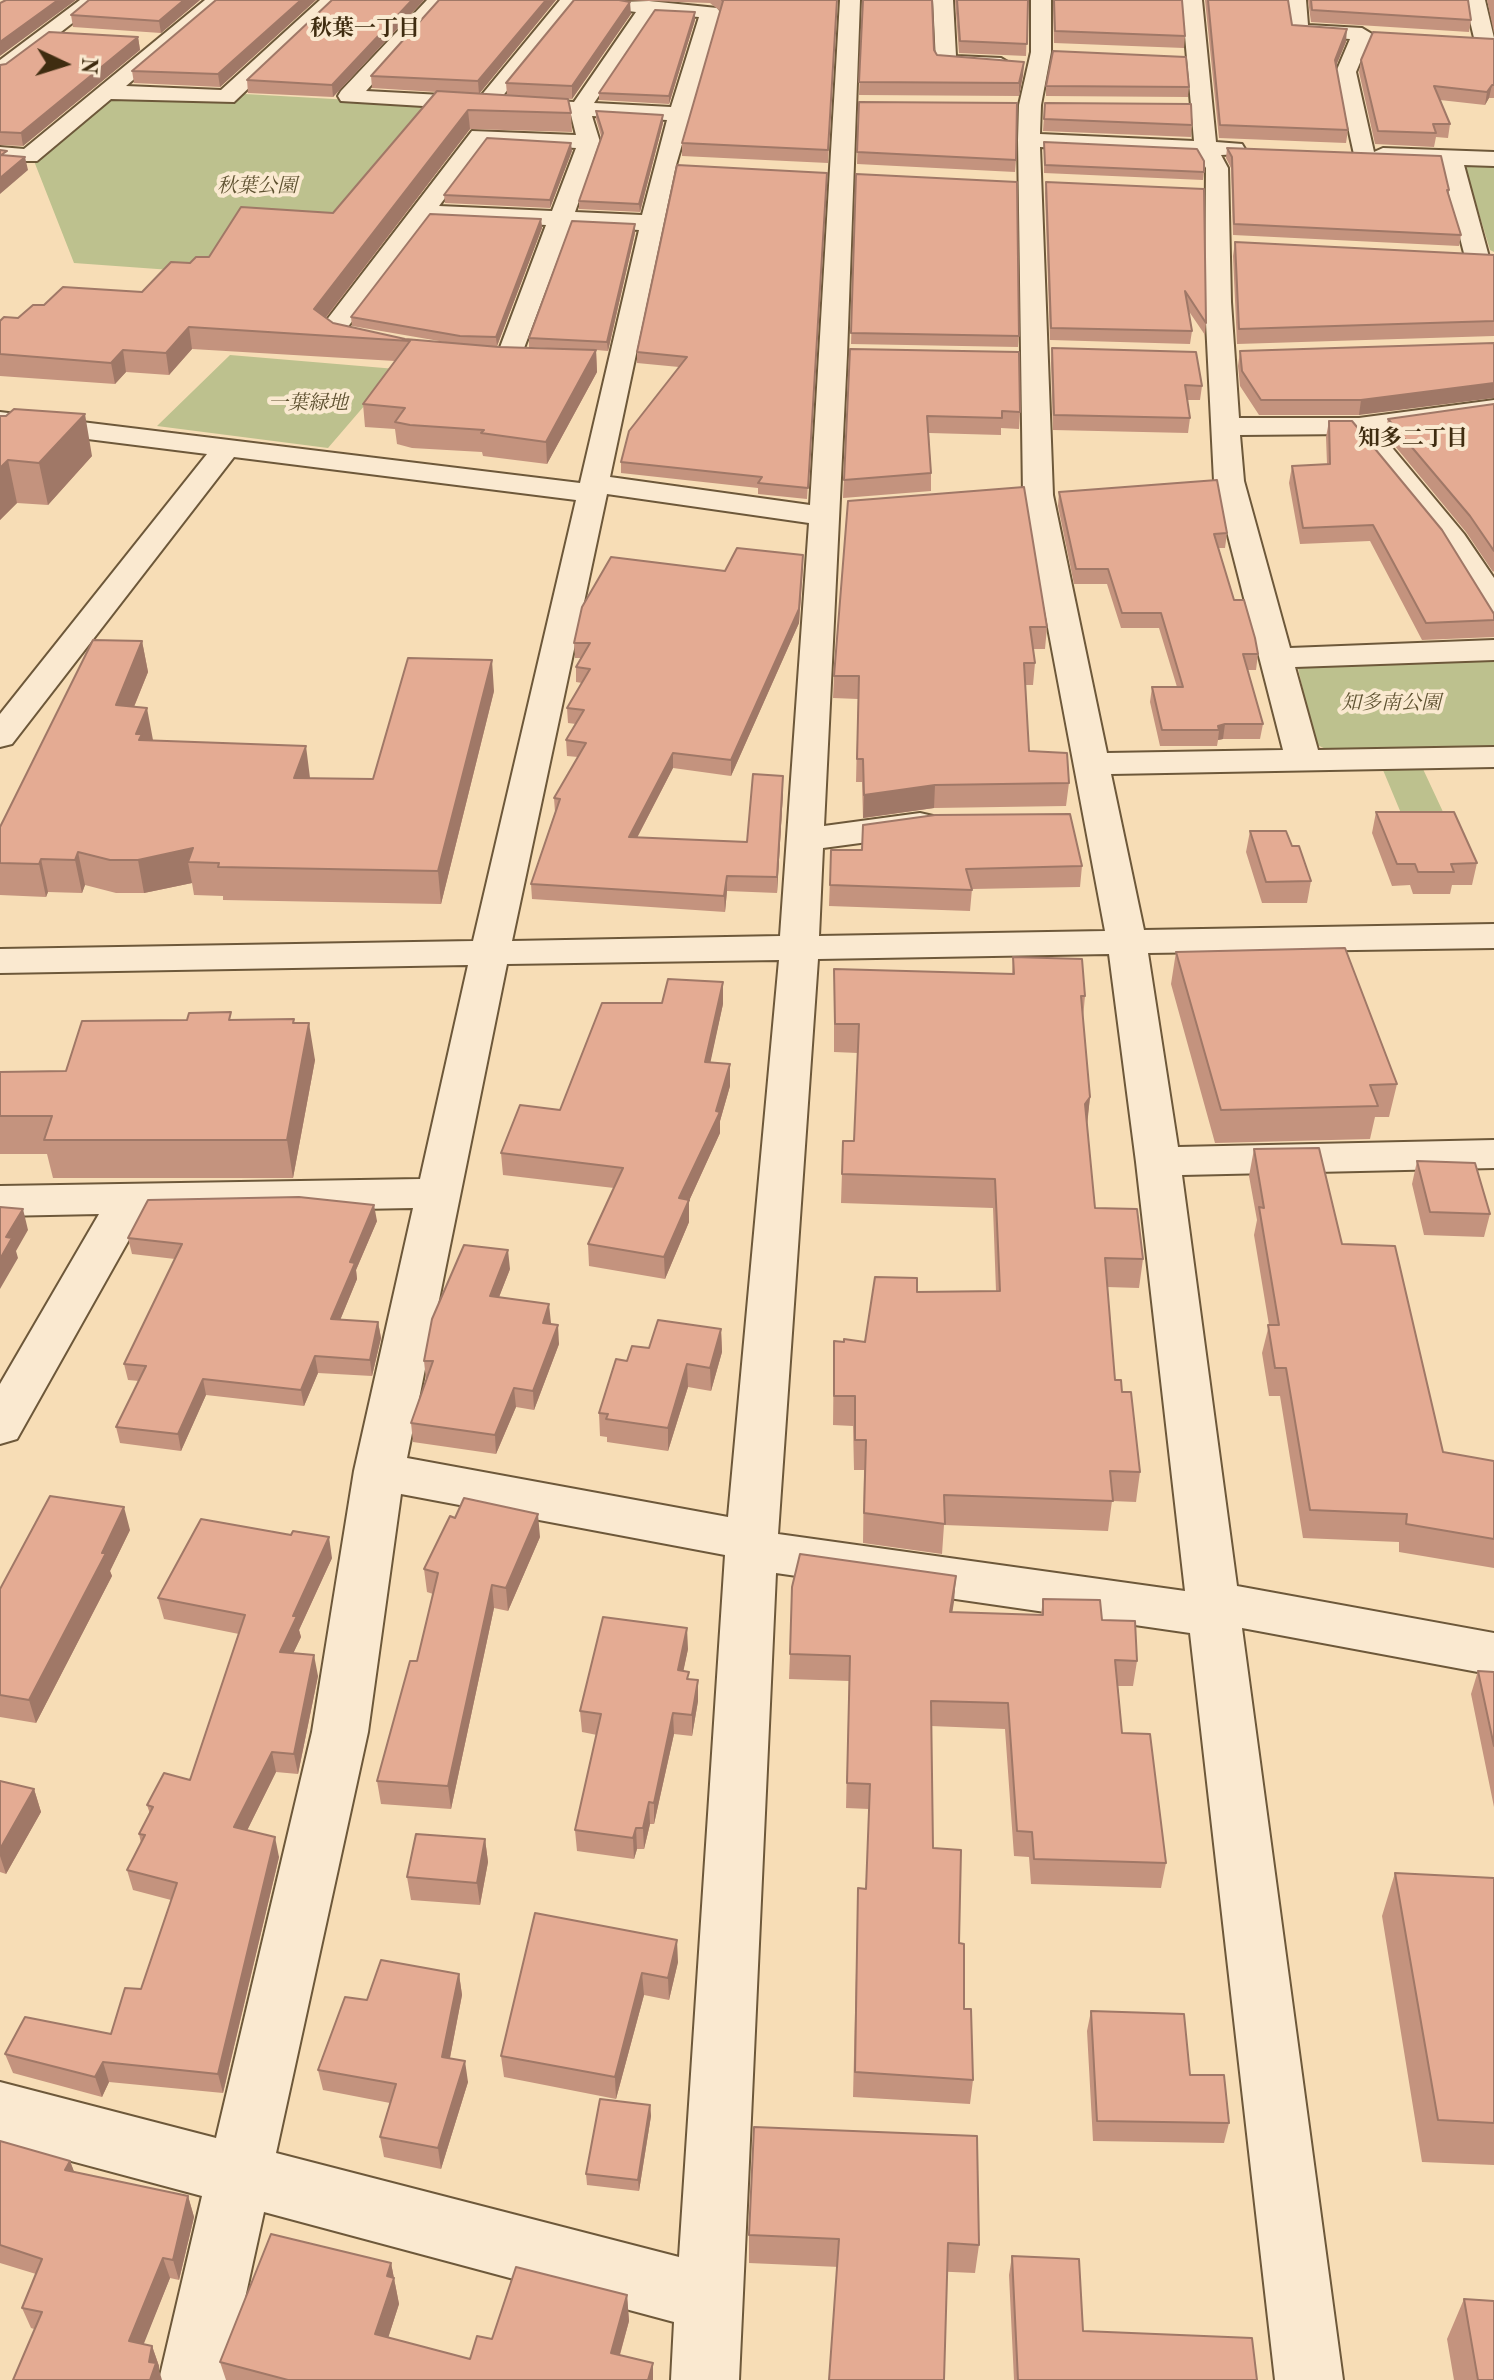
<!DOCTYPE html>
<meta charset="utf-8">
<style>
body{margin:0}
#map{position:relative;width:1494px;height:2380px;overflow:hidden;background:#f7ddb6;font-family:"Old Standard TT",serif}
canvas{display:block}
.north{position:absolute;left:24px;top:24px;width:80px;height:80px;-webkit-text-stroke:6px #fae9d0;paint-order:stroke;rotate:94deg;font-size:22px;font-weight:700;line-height:32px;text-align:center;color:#3f2c10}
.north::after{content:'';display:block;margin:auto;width:28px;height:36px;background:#3f2c10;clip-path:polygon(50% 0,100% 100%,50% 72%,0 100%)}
</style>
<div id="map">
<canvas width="1494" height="2380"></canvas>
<div class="north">N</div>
</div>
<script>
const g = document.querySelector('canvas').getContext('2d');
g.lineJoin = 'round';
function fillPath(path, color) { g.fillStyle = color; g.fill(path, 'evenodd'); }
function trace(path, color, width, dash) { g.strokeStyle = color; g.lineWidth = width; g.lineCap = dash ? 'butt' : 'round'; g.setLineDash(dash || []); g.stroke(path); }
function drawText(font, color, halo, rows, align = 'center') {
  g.font = font + ' "Old Standard TT","Noto Serif JP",serif'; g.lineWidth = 8; g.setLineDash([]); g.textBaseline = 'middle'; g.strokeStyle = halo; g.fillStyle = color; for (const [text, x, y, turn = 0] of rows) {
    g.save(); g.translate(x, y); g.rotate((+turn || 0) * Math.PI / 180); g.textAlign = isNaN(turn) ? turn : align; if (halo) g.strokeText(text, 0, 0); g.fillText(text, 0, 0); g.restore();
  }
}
fillPath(new Path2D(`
 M245,94L440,105L296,279L74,263L34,161L112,96L235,100Z
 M1475,165L1494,166V252L1490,250L1465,167Z
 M230,355L396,369L328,448L157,426Z
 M1494,656V748L1328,750L1315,744L1298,668L1307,663Z
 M1423,769L1451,829L1408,830L1383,770Z`), '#bdc18e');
const minor = new Path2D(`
 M80,0H102L7,74L0,76V60Z
 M205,0H227L126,86L221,90L320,0H341L234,102L111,99L37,161H0V147L24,149Z
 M427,0H448L366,91L480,97L560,0H580L501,98L574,102L636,12L621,10L618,6L621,2L649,1L717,8L720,12L676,165L610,477L810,505L840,0H860L847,355L824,826L920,813L933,816L938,824L933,832L920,835L823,848L819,936L1105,931L1023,495L1018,140L1019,105L1031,52V0H1051V52L1041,105L1040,134L1194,141L1182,0H1202L1216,142L1242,144L1245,149L1242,154L1221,155L1228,168L1231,302L1239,418H1359L1494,400V416L1379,432L1464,534L1494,578V612L1483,609L1441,545L1351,434L1240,435L1244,481L1290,648L1494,640V660L1295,667L1318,750L1494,747V767L1111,774L1144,930L1494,924V948L1148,953L1178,1147L1494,1140V1168L1182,1175L1237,1586L1494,1633V1675L1242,1628L1343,2380H1275L1190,1633L776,1573L739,2380H671L674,2322L264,2212L227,2380H159L202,2196L0,2142V2082L216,2138L312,1732L354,1471L413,1208L144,1213L17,1439L0,1444V1384L99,1214L0,1216V1186L420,1179L468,965L0,973V949L473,941L576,500L234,457L12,744L0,747V714L207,454L0,428V412L580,483L639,230L570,226L518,364H500L496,358L546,225L429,219L347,328L390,339L394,345L390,351C370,356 331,347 319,330L472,131L576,135L571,115L341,101L338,96L341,91ZM654,14L699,17L671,107L594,103ZM592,116L667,120L642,215L575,212L600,142ZM486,143L576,148L552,211L439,206ZM1040,147L1198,154L1206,168L1205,302L1214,481L1283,750L1107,753L1053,495ZM607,494L809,523L780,936L512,941ZM1109,954L1136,1162L1185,1591L778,1534L818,959ZM779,960L728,1517L407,1458L507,964ZM401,1494L725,1555L679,2257L276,2153L368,1732Z
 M933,0H953L956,56L1001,58L1011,64L1008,68L939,66L936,62Z
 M1286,0H1306L1308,25L1362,28L1372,34L1356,72L1374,152L1383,148L1494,152V166L1464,165L1489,257L1486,262H1468L1465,257L1441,164L1383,162L1373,156L1363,161L1355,159L1336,72L1350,39L1292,35Z
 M1465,0H1485L1494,38L1492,46H1478L1475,42Z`);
trace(minor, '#6d583a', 4);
fillPath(minor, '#fae9d0');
fillPath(new Path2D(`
 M89,0H200L161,33L73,27L71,15Z
 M216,0H316L220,87L134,83L132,71Z
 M332,0H424L333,97L248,93L247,80Z
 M439,0H556L479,94L571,113L572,132L470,129L326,318L333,323L405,339L445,342L352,326L351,317L541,219L542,228L497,346H484L586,350L529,347V338L635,233L608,351L596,350L597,372L547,464L483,456L482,452L412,448L397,444L395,429L365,427L363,404L395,361L192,349L169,375L126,372L115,384L0,376V321L18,318L44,305L142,292L190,263L333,213L436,92L372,88L371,76Z
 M574,0H837L828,163L682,156V143L720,11L710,3L620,0L631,14L572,99L507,95L506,83Z
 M863,0L934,50L937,55L1024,62L1023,75L1019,96L859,95Z
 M955,0H1028L1026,56L959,53Z
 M1053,0H1182L1185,36L1184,48L1054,43Z
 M1205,0H1288L1292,25L1346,42L1336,65L1348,130L1346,143L1219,138Z
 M1308,0H1468L1471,20L1469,32L1311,22Z
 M1487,0H1494V33Z
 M695,12V20L669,104L599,100V93Z
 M138,37L140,50L23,146L0,145V65Z
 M1494,39V98H1489L1485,105L1440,100L1450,124L1448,138L1436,137L1434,147L1375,144L1359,72L1361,60Z
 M1046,86L1189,87L1188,97L1046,96Z
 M859,102L1016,160L1015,172L857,164Z
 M1045,103L1192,125L1191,137L1043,131Z
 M596,111L663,115V123L640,212L579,209V201L601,136L596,119Z
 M1044,142L1204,172L1203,180L1044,173Z
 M1227,148L1449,190V195L1461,235L1459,246L1233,235L1231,168L1226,158Z
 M572,151L550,208L445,203L444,195Z
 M827,173L807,499L758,494V488L621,473V462L679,367L637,363V352Z
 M856,174L1019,336L1018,347L851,344Z
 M1046,182L1204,189L1206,323L1205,335L1188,310L1192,331L1190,344L1050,340L1045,193Z
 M1235,242L1494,255V336L1237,344L1233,256Z
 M1494,343L1359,415H1259L1240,386L1238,366L1240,351Z
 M1052,348L1202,386L1200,400H1187L1190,418L1188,433L1053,430L1051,362Z
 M850,349L1020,412L1019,429L1001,428V435L929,433L931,473V491L843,498Z
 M1494,404V571L1493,572L1466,532L1385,434L1388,419Z
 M0,416L92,456L48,505L17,503L0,520Z
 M1329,421L1494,614V637L1422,640L1370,541L1300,544L1289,483L1292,466L1327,464L1326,437Z
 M1059,492L1227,533L1225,548H1218L1234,600L1258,654L1256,670H1248L1263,724L1260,739H1223L1218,740L1217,746H1160L1150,702L1152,687H1177L1159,628H1121L1107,584H1074L1058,506Z
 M848,501L1047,627L1045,649H1033L1035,663L1033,685H1025L1029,751L1069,783L1066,806L934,808L863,818L862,782H856L858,699L833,698L834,676Z
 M803,569L799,623L731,776L673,768L637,838L747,842L783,792L777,893L727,891L725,912L532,899L531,884L555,812L554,798L578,757L567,756L566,740L576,724L568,723L567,708L582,683L576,682V667L581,658H575L574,643L725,571Z
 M142,641L148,672L134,707L152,741L310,778L373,779L494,691L441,904L223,900V896L194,895L192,883L144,893H116L85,885L82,893L48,892L46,897L0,895V827Z
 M1376,812L1477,863L1472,885H1452L1450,894H1413L1410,885L1392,886L1372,833Z
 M1250,831L1292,846L1311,881L1307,903H1262L1246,852Z
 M831,850L1082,866L1080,887L972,889L970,911L829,906Z
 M1176,952L1397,1084L1389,1117H1375L1370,1139L1215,1143L1171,984Z
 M1013,957L1085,996L1083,1018L1090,1097L1087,1122L1095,1208L1143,1259L1139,1288L1107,1287L1115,1380L1122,1392L1140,1472L1136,1502L1112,1501L1108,1531L944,1525L942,1554L863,1543L864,1470H854L853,1426L833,1425L834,1341L865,1342L917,1292L996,1291L993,1208L841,1203L843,1141H854L858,1053L834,1052V969L1012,974Z
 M723,1004L710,1062L730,1064V1086L720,1121V1133L689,1201V1222L665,1279L589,1266L588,1244L614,1188L503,1175L501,1153L560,1110Z
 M232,1020L294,1023L315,1060L293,1178H53L47,1154H0V1072L66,1071Z
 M1254,1149L1342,1244L1443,1452L1494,1461V1568L1399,1552V1542L1303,1538L1280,1396H1269L1262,1353L1269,1325L1254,1235L1257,1220L1249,1176Z
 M1417,1161L1490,1214L1484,1237L1424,1235L1412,1184Z
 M377,1221L356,1270L357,1279L340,1320L378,1322L381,1338L372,1376L318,1373L304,1406L206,1395L181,1451L120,1443L116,1427L139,1381L128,1380L124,1364L175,1259L132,1254L128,1238Z
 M510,1269L499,1297L551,1324L559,1344L534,1410L516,1407L496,1454L413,1442L411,1423L426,1380L424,1361Z
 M721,1329L722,1352L711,1391L688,1387L668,1451L607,1442V1437L600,1436L599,1413L627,1361L649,1348Z
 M130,1530L110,1571L112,1576L36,1723L0,1717V1589Z
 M540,1537L508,1611L494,1608L451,1809L381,1804L377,1781L417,1661L433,1594L427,1592L424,1569Z
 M332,1558L299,1630L301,1637L293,1653L318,1676L298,1774L276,1772L247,1830L279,1857L223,2093L109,2082L102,2097L13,2073L5,2054L111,2034L141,1989L171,1900L133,1890L127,1870L141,1843L139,1834L150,1814L147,1805L190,1780L239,1634L164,1619L158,1598Z
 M956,1576L952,1612L1041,1615L1043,1599L1102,1620L1137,1661L1133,1686H1118L1122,1733L1166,1863L1161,1888L1031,1884L1029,1857L1014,1856L1005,1729L931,1726L933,1848L959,1943L964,2009L973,2080L970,2104L853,2097L858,1888L866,1889L869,1809L846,1808L849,1681L789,1679L790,1654Z
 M688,1649L683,1671L689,1679L698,1680V1701L692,1736L674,1734L654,1824H650L644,1849H637L634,1859L577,1851L575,1830L597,1735L582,1732L580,1711Z
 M1478,1671L1494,1672V1807L1471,1694Z
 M0,1781L34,1789L41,1812L6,1874L0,1872Z
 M485,1839L488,1862L480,1905L411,1900L407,1877Z
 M1395,1873L1494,1878V2165L1422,2162L1382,1916Z
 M535,1913L678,1962L669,2000L644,1995L616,2099L504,2077L501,2056Z
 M459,1974L462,1995L450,2058L468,2082L441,2169L384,2157L380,2137L390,2103L323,2090L318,2070L367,2000Z
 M1091,2011L1190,2075L1229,2123L1224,2143L1093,2141L1087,2031Z
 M650,2105L651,2116L639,2191L587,2185L586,2174Z
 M0,2141L70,2161L74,2172L188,2196L194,2217L179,2280L170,2278L143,2344L152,2346L159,2366V2370L31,2328L22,2308L36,2274L0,2263Z
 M749,2235L979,2245L975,2273L749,2263Z
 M1012,2256L1083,2331L1257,2380H1014L1009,2275Z
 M391,2263L399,2304L388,2338L470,2359L492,2339L627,2295L629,2321L620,2355L653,2380H226L220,2362Z
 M1464,2299L1494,2380H1454L1447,2339Z`), '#c4937e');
fillPath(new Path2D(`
 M58,0H76L0,56V42Z
 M184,0H200L161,33L159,21Z
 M301,0H316L220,87L218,74Z
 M412,0H424L333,97L332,85Z
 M546,0H556L479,94L478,81Z
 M630,2L631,14L572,99V86Z
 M695,12V20L669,104V96Z
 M1347,29L1346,42L1333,73L1335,60Z
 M138,37L140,50L23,146L21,133Z
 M1024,62L1023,75L1019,96V83Z
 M1492,85L1489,98L1485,105L1487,92Z
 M468,110L470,129L316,330L314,309Z
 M663,115V123L640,212L639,204Z
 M571,143L572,151L550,208V200Z
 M25,157L28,170L0,194V178Z
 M541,219L542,228L497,346L496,337Z
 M635,224V233L608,351L607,342Z
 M189,327L192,349L169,375L166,353Z
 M123,350L126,372L115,384L111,363Z
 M596,350L597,372L547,464L546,442Z
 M1494,383V398L1359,415L1361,400Z
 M85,414L92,456L48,505L39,463Z
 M8,460L17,503L0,520V468Z
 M803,555L799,623L731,776V760Z
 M142,641L148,672L122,736L116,705Z
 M492,660L494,691L441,904L438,871Z
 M147,708L153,740L146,756L136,734Z
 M1225,724L1223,739L1218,740L1219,730L1218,726Z
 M306,746L310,778H294Z
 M673,753V768L629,853V837Z
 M783,776V792L777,893V877Z
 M935,785L934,808L863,818L864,795Z
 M193,848L188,862L192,883L144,893L138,860Z
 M78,852L85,885L82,893L75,860Z
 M41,859L48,892L46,897L39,864Z
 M727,876V891L725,912L724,896Z
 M723,982V1004L706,1083L705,1062Z
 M309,1023L315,1060L293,1178L287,1140Z
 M730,1064V1086L720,1121V1133L689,1201V1222L665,1279L664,1257L679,1198L716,1111Z
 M1090,1097L1087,1126L1085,1104Z
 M374,1205L377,1221L356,1270L357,1279L334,1335L331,1319L350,1262Z
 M23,1209L28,1230L16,1251L18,1258L0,1289V1259L6,1237Z
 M508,1250L510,1269L492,1315L490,1296Z
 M549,1304L551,1323H543Z
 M378,1322L381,1338L372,1376L370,1360Z
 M558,1325L559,1344L534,1410L533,1391Z
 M721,1329L722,1352L711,1391L710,1368Z
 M315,1356L318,1373L304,1406L301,1390Z
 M687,1364L688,1387L668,1451V1428Z
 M203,1379L206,1395L181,1451L178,1434Z
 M514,1388L516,1407L496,1454L495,1435Z
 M124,1507L130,1530L110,1571L112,1576L36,1723L29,1700Z
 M538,1514L540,1537L508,1611L506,1588Z
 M329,1537L332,1558L299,1630L301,1637L284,1673L280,1652L293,1616Z
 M956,1576L954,1602L948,1638L950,1612Z
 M492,1585L494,1608L451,1809L448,1786Z
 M687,1628L688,1649L679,1692L678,1670Z
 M314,1655L318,1676L298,1774L294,1754Z
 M698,1680V1701L692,1736V1715Z
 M673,1713L674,1734L654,1824V1803Z
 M272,1752L276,1772L239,1847L234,1827Z
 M34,1789L41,1812L6,1874L0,1856V1849Z
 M649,1802L650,1824L644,1849L643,1828Z
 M636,1828L637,1849L634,1859L633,1838Z
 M275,1837L279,1857L223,2093L218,2074Z
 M485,1839L488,1862L480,1905L477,1883Z
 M677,1940L678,1962L669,2000L668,1978Z
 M642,1973L644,1995L616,2099L615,2077Z
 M459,1974L462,1995L446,2078L442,2057Z
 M465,2061L468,2082L441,2169L438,2148Z
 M103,2062L109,2082L102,2097L95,2077Z
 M650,2105L651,2116L639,2191L638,2180Z
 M70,2161L78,2182L65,2170Z
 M188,2196L194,2217L179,2280L173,2260Z
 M163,2258L170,2278L137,2361L129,2341Z
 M391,2263L399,2304L381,2360L375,2334L387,2276Z
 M627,2295L629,2321L613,2379L611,2353Z
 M152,2346L159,2366V2370L162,2380H150L149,2362Z
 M653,2363V2380H648Z`), '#a07867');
const building = new Path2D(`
 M6,0H58L0,42V3Z
 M89,0H184L159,21L71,15Z
 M216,0H301L218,74L132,71Z
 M332,0H412L332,85L247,80Z
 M439,0H546L478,81L371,76Z
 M574,0H619L630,2L572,86L506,83Z
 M722,0H837L828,150L682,143L723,1Z
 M863,0H932L934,50L937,55L1024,62L1019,83L859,82Z
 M957,0H1028L1027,44L960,41Z
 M1054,0H1182L1185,36L1055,31Z
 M1208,0H1288L1292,25L1347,29L1335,60L1348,130L1220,125Z
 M1311,0H1468L1471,20L1312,10Z
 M655,10L695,12L669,96L599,93Z
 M49,32L138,37L21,133L0,132V65L6,64Z
 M1373,32L1494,39V85H1492L1487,92L1434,86L1450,124H1433L1436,133L1378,131L1361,60Z
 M1053,51L1186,57L1189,87L1046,86Z
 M437,91L568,99L571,113L468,110L314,309L333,323L405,339L499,347L596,350L546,442L481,433L484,430L410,425L395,422L405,408L363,404L410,341L189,327L166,353L123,350L111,363L0,354V321L4,317L18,318L33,305H44L63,287L142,292L171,262L190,263L196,257H209L241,207L333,213Z
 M859,102L1017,103L1016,160L857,152Z
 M1045,103L1191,104L1192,125L1044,119Z
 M596,111L663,115L639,204L579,201L603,133Z
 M487,138L571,143L550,200L444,195Z
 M1044,142L1197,149L1204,161V172L1045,165Z
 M1227,148L1441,156L1449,190H1447L1461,235L1234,224L1232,157Z
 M0,150L7,151L1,155L25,157L0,178Z
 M677,165L827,173L808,488L758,483L762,477L621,462L629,431L687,357L637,352Z
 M856,174L1017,182L1019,336L851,333Z
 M1046,182L1204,189L1206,323L1185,291L1192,331L1051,328Z
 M430,214L541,219L496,337L460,336L351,317Z
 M572,221L635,224L607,342L529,338Z
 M1235,242L1494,255V321L1239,329Z
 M1494,343V383L1361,400H1261L1242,371L1240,351Z
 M1052,348L1196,352L1202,386L1185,385L1190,418L1054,415Z
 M850,349L1019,352L1020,412L1002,411V418L927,416L931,473L844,480Z
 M1494,404V551L1470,516L1388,419Z
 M14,409L85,414L39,463L8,460L0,468V416H6Z
 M1329,421H1352L1442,530L1494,614V620L1426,623L1373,525L1303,528L1292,466L1330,464Z
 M1217,480L1227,533L1214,534L1234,600H1244L1255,638L1258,654H1243L1263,724H1225L1218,726L1219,730H1162L1152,687H1183L1161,613H1122L1108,569H1076L1059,492Z
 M1024,487L1047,627H1030L1035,663H1024L1029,751L1067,753L1069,783L935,785L864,795L863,759H857L859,676H834L848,501Z
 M737,548L803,555L799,609L731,760L673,753L629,837L747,842L753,774L783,776L777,877L727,876L724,896L531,884L560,799L554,798L586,743L566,740L584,710L567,708L590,669L576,667L590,643H574L582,607L611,557L725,571Z
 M93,640L142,641L116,705L147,708L136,734H142L139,740L306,746L294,778L373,779L408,658L492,660L438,871L218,867L219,863L188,862L193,848L138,860H110L78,852L75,860L41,859L39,864L0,863V827Z
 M1376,812H1454L1477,863L1451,864L1454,872H1418L1415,864H1397Z
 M1070,814L1082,866L966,869L972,890L830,885L831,850H862L863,825L935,815Z
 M1250,831H1286L1292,846H1299L1311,881L1266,882Z
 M1345,948L1397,1084L1370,1085L1378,1106L1221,1110L1176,952Z
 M1013,957L1082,959L1085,996H1081L1090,1097L1085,1104L1095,1208L1137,1209L1143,1259L1105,1258L1115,1380H1121L1122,1392H1131L1140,1472L1110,1471L1113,1501L944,1495L945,1524L864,1513L866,1440H855V1396H834V1341L844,1342V1339L865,1342L875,1277L917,1278V1292L1000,1291L995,1179L842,1174L843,1141H854L859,1024H835L834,969L1014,974Z
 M668,979L723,982L705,1062L730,1064L716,1111L720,1112L679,1198L689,1200L664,1257L588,1244L623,1168L501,1153L520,1105L560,1110L602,1003H662Z
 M231,1012L229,1020L294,1019L293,1023H309L287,1140H44L52,1116H0V1072L66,1071L82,1021L187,1020L189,1013Z
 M1319,1148L1342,1244L1395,1246L1443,1452L1494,1461V1539L1406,1524L1407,1514L1310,1510L1286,1368H1275L1268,1325H1279L1259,1207L1264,1208L1254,1149Z
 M1417,1161L1475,1163L1490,1214L1430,1212Z
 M299,1197L374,1205L350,1262L355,1263L331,1319L378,1322L370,1360L315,1356L301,1390L203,1379L178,1434L116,1427L146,1366L124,1364L182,1244L128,1238L148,1200Z
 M0,1207L23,1209L6,1237L12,1238L0,1259Z
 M464,1245L508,1250L490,1296L549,1304L543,1323L558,1325L533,1391L514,1388L495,1435L411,1423L433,1361H424L432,1319Z
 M658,1320L721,1329L710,1368L687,1364L668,1428L606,1419L608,1414L599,1413L616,1359L627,1361L632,1346L649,1348Z
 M50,1496L124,1507L102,1553H106L29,1700L0,1695V1589Z
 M464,1498L538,1514L506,1588L492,1585L448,1786L377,1781L410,1661H417L438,1573L424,1569L450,1516L455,1518Z
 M201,1519L291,1535L293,1531L329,1537L293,1616H297L280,1652L314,1655L294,1754L272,1752L234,1827L275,1837L218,2074L103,2062L95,2077L5,2054L25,2017L111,2034L125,1988L141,1989L177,1883L127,1870L145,1835L139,1834L153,1807L147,1805L164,1773L190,1780L245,1615L158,1598Z
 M800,1554L956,1576L950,1612L1043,1615V1599L1100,1600L1102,1620L1135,1621L1137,1661L1115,1660L1122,1733L1150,1734L1166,1863L1034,1859L1032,1832L1017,1831L1008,1703L931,1701L933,1848L961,1850L959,1943L964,1944V2009H971L973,2080L855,2072L858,1888L866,1889L870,1784L847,1783L850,1656L790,1654L792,1587Z
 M603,1617L687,1628L678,1670L689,1672L687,1679L698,1680L692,1715L673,1713L654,1803L649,1802L643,1828H636L633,1838L575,1830L601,1714L580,1711Z
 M1478,1671L1494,1672V1746Z
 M0,1781L34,1789L0,1849Z
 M416,1834L485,1839L477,1883L407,1877Z
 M1395,1873L1494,1878V2123L1438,2120Z
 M535,1913L677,1940L668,1978L642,1973L615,2077L501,2056Z
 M381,1960L459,1974L442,2057L465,2061L438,2148L380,2137L396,2084L318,2070L345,1997L367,2000Z
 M1091,2011L1184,2014L1190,2075H1224L1229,2123L1097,2121Z
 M600,2099L650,2105L638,2180L586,2174Z
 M754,2127L977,2136L979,2245L948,2243L944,2380H829L839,2239L749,2235Z
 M0,2141L70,2161L65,2170L188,2196L173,2260L163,2258L129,2341L152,2346L149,2362L156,2363L150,2380H13L42,2312L22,2308L42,2259L0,2245Z
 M271,2234L391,2263L387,2276L394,2278L375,2334L470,2359L477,2336L492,2339L516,2267L627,2295L611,2353L653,2363L648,2380H288L220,2362Z
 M1012,2256L1079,2259L1083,2331L1252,2338L1257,2380H1018Z
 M1464,2299L1494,2301V2380H1478Z`);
fillPath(building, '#e4ab93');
trace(building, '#a07867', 2);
drawText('italic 20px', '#5e5130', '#fae9d0', [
 ["秋葉公園",257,187],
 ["一葉緑地",308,404],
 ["知多南公園",1391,704]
]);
drawText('bold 22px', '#3f2c10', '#fae9d0', [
 ["秋葉一丁目",365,29],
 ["知多二丁目",1413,439]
]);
</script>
